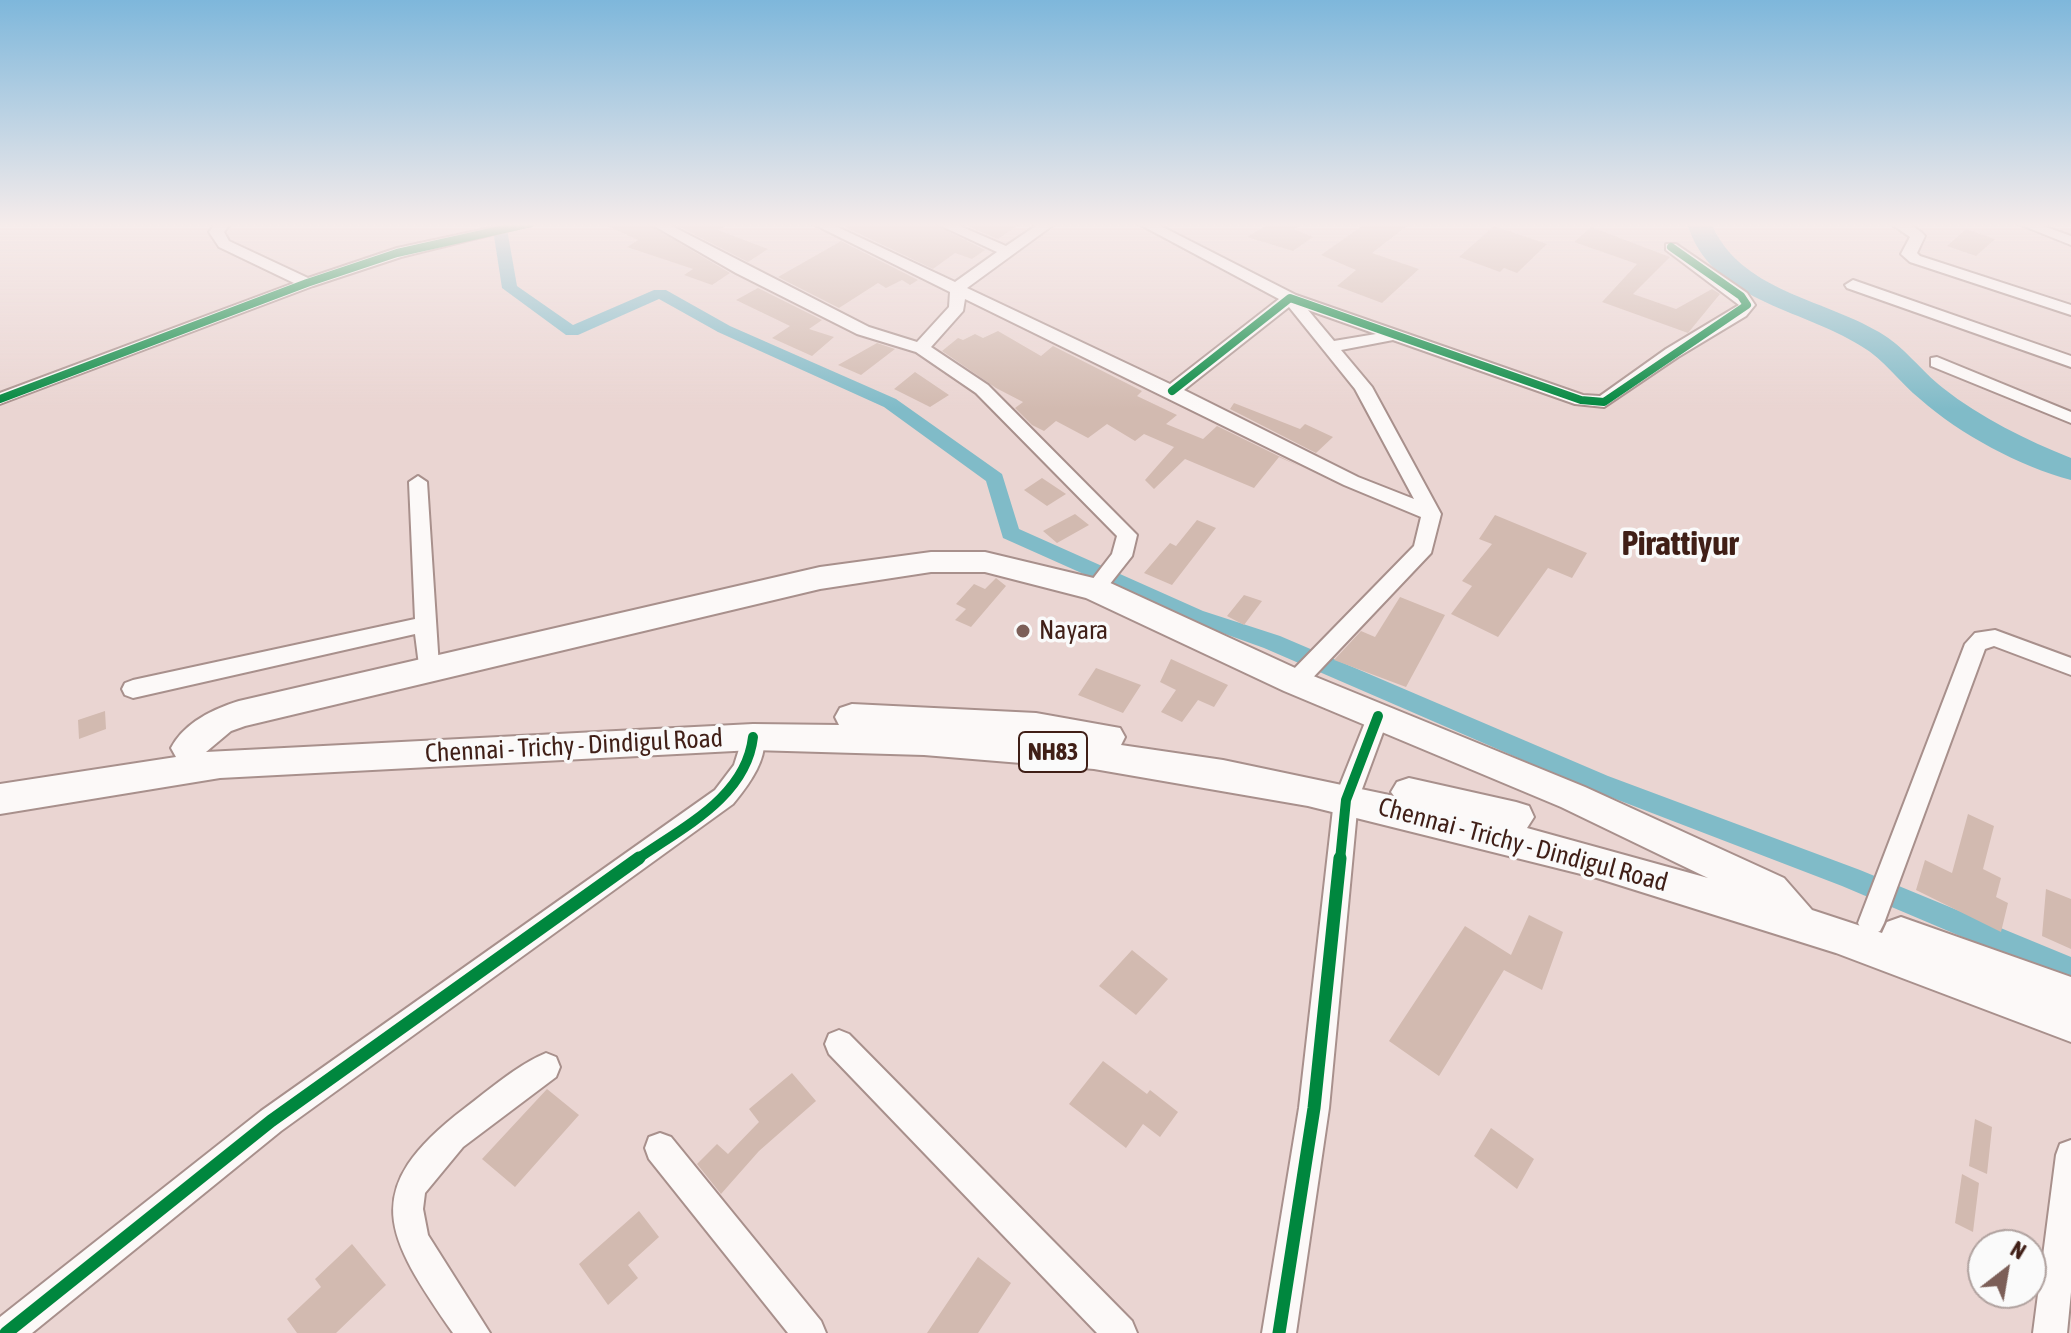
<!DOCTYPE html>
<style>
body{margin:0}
#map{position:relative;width:2071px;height:1333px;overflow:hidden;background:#ead5d2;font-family:"Asap Condensed",sans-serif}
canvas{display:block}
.north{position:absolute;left:1967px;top:1229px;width:80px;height:80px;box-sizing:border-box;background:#fafafa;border:2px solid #b0a29f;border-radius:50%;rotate:31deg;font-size:22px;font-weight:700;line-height:32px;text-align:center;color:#401f17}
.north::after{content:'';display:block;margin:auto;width:28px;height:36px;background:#7c5f58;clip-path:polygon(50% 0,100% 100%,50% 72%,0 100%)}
</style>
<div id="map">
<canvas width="2071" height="1333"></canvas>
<div class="north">N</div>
</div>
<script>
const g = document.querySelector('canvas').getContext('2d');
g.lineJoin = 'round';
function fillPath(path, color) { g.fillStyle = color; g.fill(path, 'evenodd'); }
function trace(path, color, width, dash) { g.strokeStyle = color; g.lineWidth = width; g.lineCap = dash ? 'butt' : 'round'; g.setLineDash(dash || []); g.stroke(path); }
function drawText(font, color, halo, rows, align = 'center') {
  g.font = font + ' "Asap Condensed",sans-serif'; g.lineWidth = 7; g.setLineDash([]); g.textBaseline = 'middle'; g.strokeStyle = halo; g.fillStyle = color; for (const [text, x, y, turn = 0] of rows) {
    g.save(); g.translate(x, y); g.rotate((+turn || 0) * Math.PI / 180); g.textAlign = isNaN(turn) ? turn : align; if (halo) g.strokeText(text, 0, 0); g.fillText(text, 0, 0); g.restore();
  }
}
fillPath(new Path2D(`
 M492,223H506L517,286L573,325L654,290H666L730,326L896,399L1002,474L1019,529L1203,611L1280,636L1608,776L1860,870L2071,957V983L1842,886L1592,790L1264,648L1189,621L1003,538L986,481L884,407L718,332L659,299L578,335H566L502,288Z`), '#80bbc8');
fillPath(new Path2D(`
 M1687,223H1711C1740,291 1821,298 1879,332C1905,347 1920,370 1943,388C1981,418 2026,440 2071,458V480C2019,466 1961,435 1920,399C1899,382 1885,360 1861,346C1801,308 1710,301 1687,223Z`), '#80bbc8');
fillPath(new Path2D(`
 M601,223H646L730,273L712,285L684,275L693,269L627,247L638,240Z
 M672,223H731L718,230L768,249L748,262Z
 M837,223H932L985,250L972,259L955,253L933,269Z
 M960,223H1021L998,239Z
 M1270,223H1305L1294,229L1313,237L1293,251L1247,237Z
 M1366,223H1411L1372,253L1419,269L1382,303L1337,286L1356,270L1321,255Z
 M1494,226L1547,244L1517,273L1504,268L1500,272L1459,257Z
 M1591,227L1670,257L1633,294L1676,309L1712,289L1720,294L1688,333L1602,302L1637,264L1574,242Z
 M1966,229L1995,239L1976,256L1947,246Z
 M841,241L918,280L910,285L902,280L886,288L878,283L839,308L778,277Z
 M758,288L822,320L809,329L834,337L812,356L772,338L790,326L736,300Z
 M998,331L1041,356L1053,346L1142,391L1137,396L1177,415L1166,424L1203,439L1217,426L1301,467L1279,457L1254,488L1185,459L1154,489L1145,480L1174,447L1144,434L1135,441L1107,424L1088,438L1056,421L1044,431L1032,425L1015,408L1023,402L996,388L942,351L958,338L963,340L975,334L983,338Z
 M877,343L895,349L861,375L838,365Z
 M915,372L949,395L930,407L894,389Z
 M1234,403L1300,429L1305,424L1333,437L1316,453L1230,409Z
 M1042,478L1066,494L1047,506L1024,490Z
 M1075,514L1089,525L1057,543L1043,531Z
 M1495,515L1587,553L1572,578L1548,568L1498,637L1451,614L1472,586L1462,581L1492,544L1479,539Z
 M1197,520L1216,528L1172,585L1144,573L1170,543L1176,546Z
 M996,578L1006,586L971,627L955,620L966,609L956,604L974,584L985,589Z
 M1244,595L1262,601L1244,625L1227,616Z
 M1400,597L1445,615L1406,687L1334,660L1361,631L1375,637Z
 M1171,659L1228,685L1214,707L1198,700L1182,722L1161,712L1176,690L1160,682Z
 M1096,668L1141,685L1123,713L1078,695Z
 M105,711L106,729L79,739L78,720Z
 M1968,814L1994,826L1983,869L2001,878L1996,897L2008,903L2001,932L1916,890L1925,860L1952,873Z
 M2046,889L2071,899V949L2042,936Z
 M1529,915L1563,932L1542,990L1504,970L1439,1076L1389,1041L1465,926L1511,955Z
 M1132,950L1168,979L1136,1015L1099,986Z
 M1103,1061L1147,1094L1150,1090L1178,1112L1160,1137L1143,1124L1126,1148L1069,1104Z
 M792,1073L816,1101L759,1151L721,1194L697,1164L717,1144L728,1154L759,1122L749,1109Z
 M547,1089L579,1115L515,1187L482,1159Z
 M1975,1119L1992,1127L1987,1174L1969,1166Z
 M1491,1128L1534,1159L1517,1189L1474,1156Z
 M1962,1174L1979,1183L1973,1232L1955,1223Z
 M639,1211L659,1237L628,1265L638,1278L608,1305L579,1264Z
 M352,1244L386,1285L336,1333H297L287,1319L321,1287L315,1279Z
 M978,1257L1011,1283L978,1333H927Z`), '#d2bab0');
const minor = new Path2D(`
 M216,223H231L224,232L229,241L308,278L397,248L513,223H538L401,257L313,286L0,404V393L294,283L219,247L209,232Z
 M649,223H666L869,327L917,342L949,307L950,292L811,223H829L955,282L997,252L935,223H953L1006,246L1040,223H1056L967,288L1170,384L1279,299L1137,223H1155L1296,295L1583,395L1600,396L1666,349L1739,305L1666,250V244H1676L1747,293L1755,305L1746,316L1678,357L1604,407L1575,404L1393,340L1341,350L1372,387L1441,514L1431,553L1303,688H1287L1284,682L1287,676L1414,546L1421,517L1344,485L965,299L963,311L931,347L988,385L1137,535L1132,556L1102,594H1088L1085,589L1112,554L1117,536L976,393L916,352L857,334L736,273ZM1289,307L1355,389L1414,499L1358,477L1184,390ZM1308,310L1376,334L1334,341Z
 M1890,223C1904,222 1915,225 1925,236L1917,253L1920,256L2071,305V315L1910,262L1901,254L1910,237Z
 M2016,223H2035L2071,236V245Z
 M1853,280L2071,356V367L1847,288L1845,285Z
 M1937,357L2071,412V423L1931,366V358Z
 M418,476L427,482L439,667L436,673H420L415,634L133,698L125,695L122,689L125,683L133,680L415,619L409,482Z
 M1995,630L2071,658V675L1994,646L1985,649L1884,923L1880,931L1871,935L1862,931L1858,923L1965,644L1975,633Z
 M1378,707L1386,710L1389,716L1358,800L1329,1108L1296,1333H1262L1299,1108L1334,800L1370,710Z
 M753,728L761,730C773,754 747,787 733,804L281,1131L32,1333H0V1317L261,1111L715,790L734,765L745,730Z
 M839,1030L849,1034L1132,1321L1137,1333H1097L829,1054L825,1044L829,1034Z
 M546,1053L556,1057L560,1067L556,1077L463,1147L425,1193L423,1209L428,1235L490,1333H453C386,1236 357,1190 465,1108C490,1089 517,1065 546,1053Z
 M660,1133L671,1137L821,1321L826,1333H788L649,1159L645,1148L649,1137Z
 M2071,1140V1292L2067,1333H2033L2056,1155L2060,1144Z`);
const highway = new Path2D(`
 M931,552H985L1106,581L1306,673L1585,787L1784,878L1812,910L1882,933L1887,922L1901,917L2071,977V1042L1836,953L1597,878L1308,806L1094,769L924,755L753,750L220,778L0,814V784L176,757L171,748C184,723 213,709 239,701L820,567ZM931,572H985L1086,598L1284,691L1561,807L1708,878L1527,828L1534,817L1529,806L1516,802L1409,778L1397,782L1391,792L1394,796L1223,760L1121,745L1125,737L1120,728L1036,713L852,704L840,708L835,717L839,725L753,724L206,752L231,731L245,726L820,589Z`);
trace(minor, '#a8908c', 4);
trace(highway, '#a8908c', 4);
fillPath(minor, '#fcf9f8');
fillPath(highway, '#fcf9f8');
trace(new Path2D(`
 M1172,391L1290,298L1581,400L1604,402L1747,305L1741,296L1671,247
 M0,399L307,283L397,253L531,223`), '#00873e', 8);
trace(new Path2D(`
 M636,860C681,828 746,798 753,737
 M1340,860L1346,800L1378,716`), '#00873e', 10);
trace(new Path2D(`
 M6,1333L271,1121L639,858
 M1279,1333L1314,1108L1340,858`), '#00873e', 13);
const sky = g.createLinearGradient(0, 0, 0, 409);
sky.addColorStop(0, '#7eb7db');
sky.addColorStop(0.55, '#f6eceb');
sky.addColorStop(1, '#f6eceb00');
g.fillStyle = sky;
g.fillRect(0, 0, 2071, 409);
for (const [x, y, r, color] of [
 [1023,631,8,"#7c5f58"]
]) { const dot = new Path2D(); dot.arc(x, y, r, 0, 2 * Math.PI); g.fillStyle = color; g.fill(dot); trace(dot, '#fafafa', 3); }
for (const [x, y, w] of [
 [1053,752,68]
]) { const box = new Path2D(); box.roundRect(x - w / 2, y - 20, w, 40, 6); g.fillStyle = '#fafafa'; g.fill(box); trace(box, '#401f17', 2); }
drawText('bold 24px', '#401f17', null, [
 ["NH83",1053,752]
]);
drawText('26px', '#401f17', '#fafafa', [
 ["Nayara",1039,631]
], 'left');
drawText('26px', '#401f17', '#fafafa', [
 ["Chennai - Trichy - Dindigul Road",574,746,-3],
 ["Chennai - Trichy - Dindigul Road",1523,845,15]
]);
drawText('bold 34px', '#401f17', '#fafafa', [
 ["Pirattiyur",1680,544]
]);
</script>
